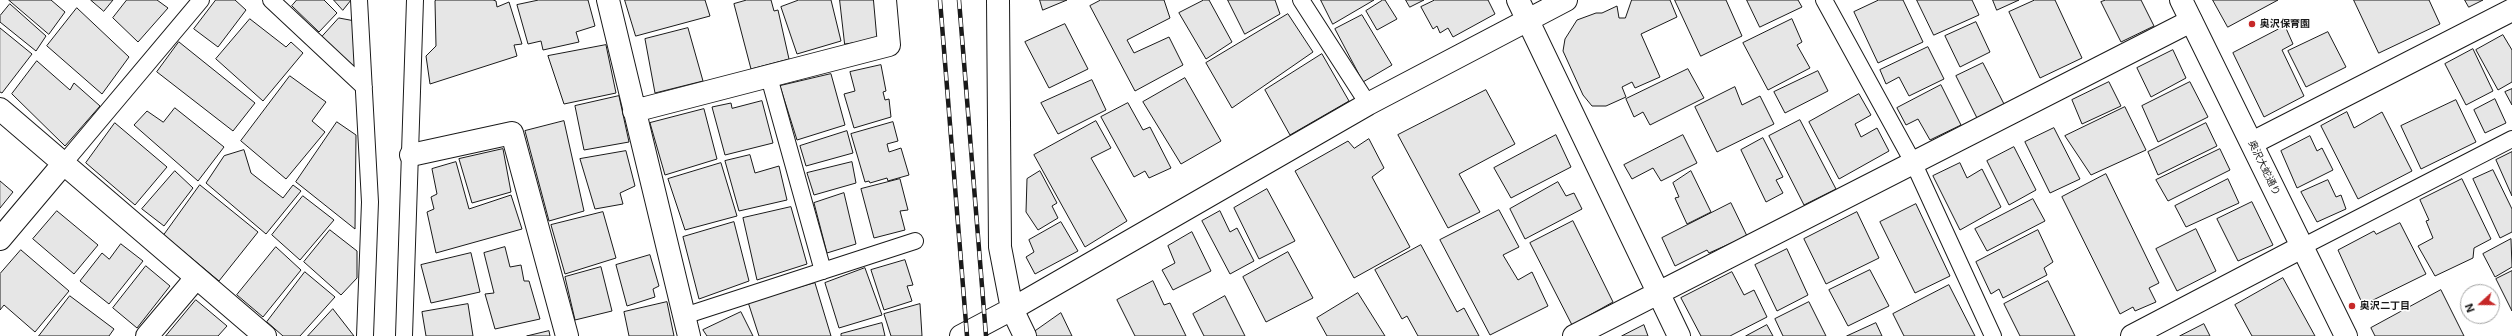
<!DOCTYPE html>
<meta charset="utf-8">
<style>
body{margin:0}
#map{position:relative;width:2512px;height:336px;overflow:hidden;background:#fff;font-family:Inter,sans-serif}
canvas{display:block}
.north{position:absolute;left:2460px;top:284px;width:40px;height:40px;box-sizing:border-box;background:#fff;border:1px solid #a3a3a3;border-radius:50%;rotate:249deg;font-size:11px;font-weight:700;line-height:16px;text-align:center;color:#1a1a1a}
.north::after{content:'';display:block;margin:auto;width:14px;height:18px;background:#c62828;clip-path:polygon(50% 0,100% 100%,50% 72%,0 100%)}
</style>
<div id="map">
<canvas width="2512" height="336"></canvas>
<div class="north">N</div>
</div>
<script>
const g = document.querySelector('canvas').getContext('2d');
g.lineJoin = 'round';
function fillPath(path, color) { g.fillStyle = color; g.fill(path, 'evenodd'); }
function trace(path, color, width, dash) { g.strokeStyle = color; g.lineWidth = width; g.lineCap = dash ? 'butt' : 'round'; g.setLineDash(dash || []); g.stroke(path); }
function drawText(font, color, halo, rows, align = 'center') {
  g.font = font + ' Inter,"Noto Sans JP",sans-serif'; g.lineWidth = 3; g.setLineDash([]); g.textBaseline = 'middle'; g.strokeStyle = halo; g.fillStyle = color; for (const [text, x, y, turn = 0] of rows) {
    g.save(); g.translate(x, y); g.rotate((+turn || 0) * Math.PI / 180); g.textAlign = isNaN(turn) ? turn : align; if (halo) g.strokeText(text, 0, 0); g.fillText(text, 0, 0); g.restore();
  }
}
const building = new Path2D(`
 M9,0H51L65,12L49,34Z
 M91,0H113L104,11Z
 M127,0H157L168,8L138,42L113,18Z
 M216,0H235L246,10L218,47L194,29Z
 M297,0H324L337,13L319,32L292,6Z
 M334,0H351L343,10Z
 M437,0H493L496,1L497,7L509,2L522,44L514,45L517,56L430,84L426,56L436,46L435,1Z
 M539,0H588L595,26L576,32L579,42L543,50L541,41L528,44L517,5Z
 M625,0H705L710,16L636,36Z
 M747,0H771L774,11L778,10L789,59L751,69L734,4Z
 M799,0H831L841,41L797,54L781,7Z
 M840,0H877L882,39L845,44Z
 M1040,0H1067L1043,10Z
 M1101,0H1164L1170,18L1127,40L1134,53L1169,37L1183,65L1135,91L1090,6Z
 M1204,0H1209L1232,42L1206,59L1179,13Z
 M1228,0H1275L1280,14L1245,34Z
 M1321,0H1374L1333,24Z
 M1383,0H1385L1397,19L1377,30L1366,11Z
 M1406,0H1424L1410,7Z
 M1435,0H1488L1495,14L1453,37L1448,28L1440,33L1437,26L1433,29L1421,7Z
 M1632,0H1670L1677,17L1641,34L1660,77L1635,88L1632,82L1622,87L1626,97L1606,106H1592L1583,95L1563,51L1565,39L1577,20L1596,13H1602L1617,6L1619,18H1625Z
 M1675,0H1726L1742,36L1701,56Z
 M1747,0H1798L1802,7L1760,27Z
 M1879,0H1903L1923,42L1878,63L1854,12Z
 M1917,0H1972L1979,15L1934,35Z
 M1993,0H2019L1997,10Z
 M2035,0H2055L2082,58L2040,78L2009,12Z
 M2106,0H2141L2154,26L2121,42L2101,2Z
 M2213,0H2278L2228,27Z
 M2354,0H2429L2440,24L2379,53Z
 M2465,0H2483L2469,7Z
 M10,4L46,36L36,51L0,22V16Z
 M77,8L129,57L102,94L47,46Z
 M1288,14L1313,52L1232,108L1206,63Z
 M1362,15L1392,65L1363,82L1335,29Z
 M339,18L355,21V70L321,38Z
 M250,19L286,47L291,42L303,53L263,101L216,59Z
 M1792,19L1802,42L1797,45L1810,68L1768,90L1743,43Z
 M1976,22L1990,52L1960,67L1945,36Z
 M1065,24L1088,69L1049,88L1025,42Z
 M2285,26L2293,44L2282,50L2304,96L2264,117L2233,53Z
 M0,28L32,54L2,93L0,92Z
 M688,28L703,81L655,93L645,39Z
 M2328,32L2346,67L2306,87L2288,51Z
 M2503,35L2512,50V82L2498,90L2476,50Z
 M179,42L255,103L233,131L157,72Z
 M606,45L616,93L564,104L548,56Z
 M1928,47L1944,79L1909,96L1899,77L1886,84L1880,70Z
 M2473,49L2493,91L2466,105L2445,64Z
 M2173,50L2186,78L2151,97L2137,68Z
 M1322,54L1349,101L1290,135L1265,90Z
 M37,61L70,90L74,83L100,106L65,146L12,94Z
 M1983,63L2004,104L1977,118L1956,76Z
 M881,65L886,91L883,92L885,100L889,99L891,117L854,128L844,94L855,91L850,72Z
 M1688,69L1704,98L1650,125L1643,112L1634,117L1626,99Z
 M1818,71L1828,91L1785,113L1774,92Z
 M831,74L845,125L797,140L780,86Z
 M290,76L326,102L312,121L325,132L286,179L241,141Z
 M1185,78L1221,141L1181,164L1143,102Z
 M1092,80L1106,110L1058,134L1041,103Z
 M2109,82L2121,106L2082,124L2072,100Z
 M2190,82L2208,117L2158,142L2142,106Z
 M1941,85L1961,125L1930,140L1918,119L1906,125L1897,108Z
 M1735,87L1742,105L1760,96L1774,124L1717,152L1695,107Z
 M2512,89V105L2505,92Z
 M1486,90L1515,144L1459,174L1480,212L1448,228L1398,135Z
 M1859,94L1871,115L1855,124L1861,137L1877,128L1889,151L1839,179L1809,122Z
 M619,96L629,142L584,150L575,106Z
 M2495,99L2506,123L2485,133L2474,110Z
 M2456,100L2476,142L2421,169L2401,126Z
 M762,101L773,143L725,155L712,107L731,103L732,108Z
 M1128,103L1143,130L1150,127L1171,168L1149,178L1145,171L1134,177L1101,117Z
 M2125,107L2146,150L2091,175L2065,136Z
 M175,108L224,147L198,181L134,125L147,111L163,122Z
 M704,109L717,159L665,175L650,123Z
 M2347,112L2354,128L2382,112L2412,171L2358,199L2321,126Z
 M1800,120L1836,189L1804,205L1769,136Z
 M564,121L584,211L549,221L525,131Z
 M1096,121L1111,148L1091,158L1127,221L1085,247L1034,155Z
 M337,122L356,135L355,229L296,182Z
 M893,122L898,141L887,144L889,152L901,148L909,175L888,181L887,178L870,183L869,181L865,182L851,134Z
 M115,123L167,167L135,205L86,163Z
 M2206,123L2217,146L2158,175L2148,152Z
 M2054,128L2080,179L2050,193L2025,142Z
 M847,131L853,153L806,166L800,146Z
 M1556,135L1571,167L1511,198L1494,168Z
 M1683,135L1697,163L1661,181L1653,168L1632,179L1624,165Z
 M2310,136L2317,151L2322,148L2333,170L2297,188L2281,151Z
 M1763,138L1783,177L1776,180L1783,193L1766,202L1741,150Z
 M1369,139L1384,168L1372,177L1410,247L1354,278L1295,171L1348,141L1354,148Z
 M2014,147L2036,190L2009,205L1987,161Z
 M503,149L511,192L472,203L459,159Z
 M2220,149L2230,170L2168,201L2156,180Z
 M244,150L251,173L283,198L293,185L301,191L266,234L206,183L224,156Z
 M626,151L635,186L620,193L623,204L595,209L580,159Z
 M2512,152V196L2496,160Z
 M750,155L755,173L779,166L787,200L739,211L725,161Z
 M456,162L469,209L511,195L522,229L436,253L427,212L434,209L431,197L437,194L432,169Z
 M852,162L856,183L814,195L807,173Z
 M721,163L737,216L685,230L668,179Z
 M1960,163L1967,178L1982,169L2001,207L1960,230L1933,176Z
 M2493,170L2512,209V232L2500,238L2473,179Z
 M175,171L193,188L164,226L142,209Z
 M1040,171L1057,203L1052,206L1058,218L1038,230L1026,212L1027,179Z
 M1691,171L1711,212L1687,224L1675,198L1679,197L1673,183Z
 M2106,174L2159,283L2149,288L2156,302L2135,311L2133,307L2120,314L2062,197Z
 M900,179L908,210L900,211L905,230L874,238L861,189Z
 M2228,179L2239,203L2186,227L2175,206Z
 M2462,179L2491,239L2474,248L2473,258L2435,276L2418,246L2433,238L2426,221L2429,220L2420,200Z
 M2328,180L2336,197L2341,195L2346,209L2317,222L2301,192Z
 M0,181L13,192L0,208Z
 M1558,182L1566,196L1574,193L1582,209L1525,239L1510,209Z
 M200,185L258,232L219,281L164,235Z
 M1267,189L1295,241L1259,259L1234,208Z
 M844,193L856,244L827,253L814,203Z
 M303,196L334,220L300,260L272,235Z
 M2033,199L2045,221L1987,251L1975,229Z
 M2252,202L2273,245L2238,261L2217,219Z
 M1731,203L1747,236L1709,253L1707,250L1675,266L1662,238Z
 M1916,204L1950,276L1915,293L1880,222Z
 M791,207L807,264L757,280L743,218Z
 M1499,210L1519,247L1503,255L1518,280L1532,272L1548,306L1490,335L1440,240Z
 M57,211L98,245L74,274L33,239Z
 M1220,211L1230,232L1237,228L1254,261L1230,274L1202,221Z
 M603,212L616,258L565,274L551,225Z
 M1857,212L1879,258L1826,284L1804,239Z
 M1573,221L1613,302L1572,325L1530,243Z
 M734,222L749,281L699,299L683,237Z
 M1061,222L1078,251L1035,274L1026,257L1034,252L1029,240Z
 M2400,223L2426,274L2363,305L2338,250L2374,231L2376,234Z
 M2196,229L2216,271L2177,291L2156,249Z
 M330,230L357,251V278L341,295L304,262Z
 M2038,230L2053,262L2044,268L2047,275L2003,298L1999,289L1991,294L1976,262Z
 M1192,232L1211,271L1173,290L1162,270L1175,263L1168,246Z
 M2511,239L2512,267L2495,277L2483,254Z
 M121,244L143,261L109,304L80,281L102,253L109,259Z
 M1421,245L1457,312L1464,308L1479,336H1418L1407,316L1402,319L1375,270Z
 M276,247L301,270L263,317L237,295Z
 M505,247L510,267L521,265L524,281H529L540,319L495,329L485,294L494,293L484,253Z
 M1787,249L1808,295L1777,311L1755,265Z
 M21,250L69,291L35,332L4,305L0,310V274Z
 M1288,252L1313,298L1266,322L1243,277Z
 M471,253L480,292L431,303L421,265Z
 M650,255L659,286L653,289L655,297L627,306L616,265Z
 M905,260L913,285L907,286L912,301L884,310L871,270Z
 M146,266L170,286L137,328L113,308Z
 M601,267L612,311L575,320L565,277Z
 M865,268L882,315L839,328L825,283Z
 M1870,270L1889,306L1848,326L1829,290Z
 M2512,271V311L2496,279Z
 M305,272L335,297L300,336H283L267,322Z
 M1732,272L1744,295L1754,290L1767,317L1730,336H1701L1681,298Z
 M2283,278L2315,336H2252L2235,305Z
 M1153,281L1164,305L1170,303L1186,336H1135L1117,300Z
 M2048,281L2075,336H2020L2004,304Z
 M815,283L831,336H759L748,302Z
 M1949,285L1975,336H1904L1893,314Z
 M2441,290L2464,336H2375L2371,328Z
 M1358,293L1385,336H1327L1317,318Z
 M70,296L114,329L109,336H39Z
 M1225,296L1245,336H1204L1193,314Z
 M196,300L227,326L218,336H166Z
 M667,302L674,336H629L624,312Z
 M1809,302L1826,336H1783L1775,319Z
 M468,304L473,336H426L422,312Z
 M920,304L922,336H891L884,314Z
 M333,309L354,336H308Z
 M741,312L753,336H707L703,330Z
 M1061,313L1072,336H1035L1034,332Z
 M882,323L885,336H841V334Z
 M1876,323L1882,336H1847Z
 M2204,324L2210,336H2180Z
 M1644,325L1648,336H1622Z
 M1767,325L1773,336H1746Z
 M549,331L550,336H527Z`);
fillPath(building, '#e6e6e6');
trace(building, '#1a1a1a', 1);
const lane = new Path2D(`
 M271,0L364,87
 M359,0L370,202L365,336
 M1301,0L1368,104
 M1824,0L1914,164L1993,336
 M769,77L823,271
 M64,163L201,0
 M2302,247L2512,139
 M684,316L915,241
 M404,336L415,0`);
const street = new Path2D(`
 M608,0L689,336
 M998,0L1000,247L1012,309L1025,336
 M1518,0L1679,336
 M0,109L265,336
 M634,111L889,45L885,0
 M2252,143L2512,10
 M411,155L512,133L567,336
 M0,239L64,163
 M147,336L196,278
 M961,336L1012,309L1368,104L1566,0
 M1574,336L2191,21
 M2132,336L2302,247`);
const secondary = new Path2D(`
 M2181,0L2346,336`);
trace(lane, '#1a1a1a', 18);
trace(street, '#1a1a1a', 24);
trace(secondary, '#1a1a1a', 24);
trace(lane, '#fff', 16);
trace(street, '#fff', 22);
trace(secondary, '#fff', 22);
const rail = new Path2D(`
 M940,0L967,336
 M959,0L986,336`);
trace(rail, '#1a1a1a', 4.5);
trace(rail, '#fff', 3, [9]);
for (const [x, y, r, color] of [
 [2252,24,4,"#c62828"],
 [2352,306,4,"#c62828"]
]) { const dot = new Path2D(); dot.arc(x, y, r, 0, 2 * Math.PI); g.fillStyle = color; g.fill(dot); trace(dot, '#fff', 1.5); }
drawText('bold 10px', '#1a1a1a', '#fff', [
 ["奥沢保育園",2260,24],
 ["奥沢二丁目",2360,306]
], 'left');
drawText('10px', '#1a1a1a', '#fff', [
 ["奥沢大蛇通り",2264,168,64]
]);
</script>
